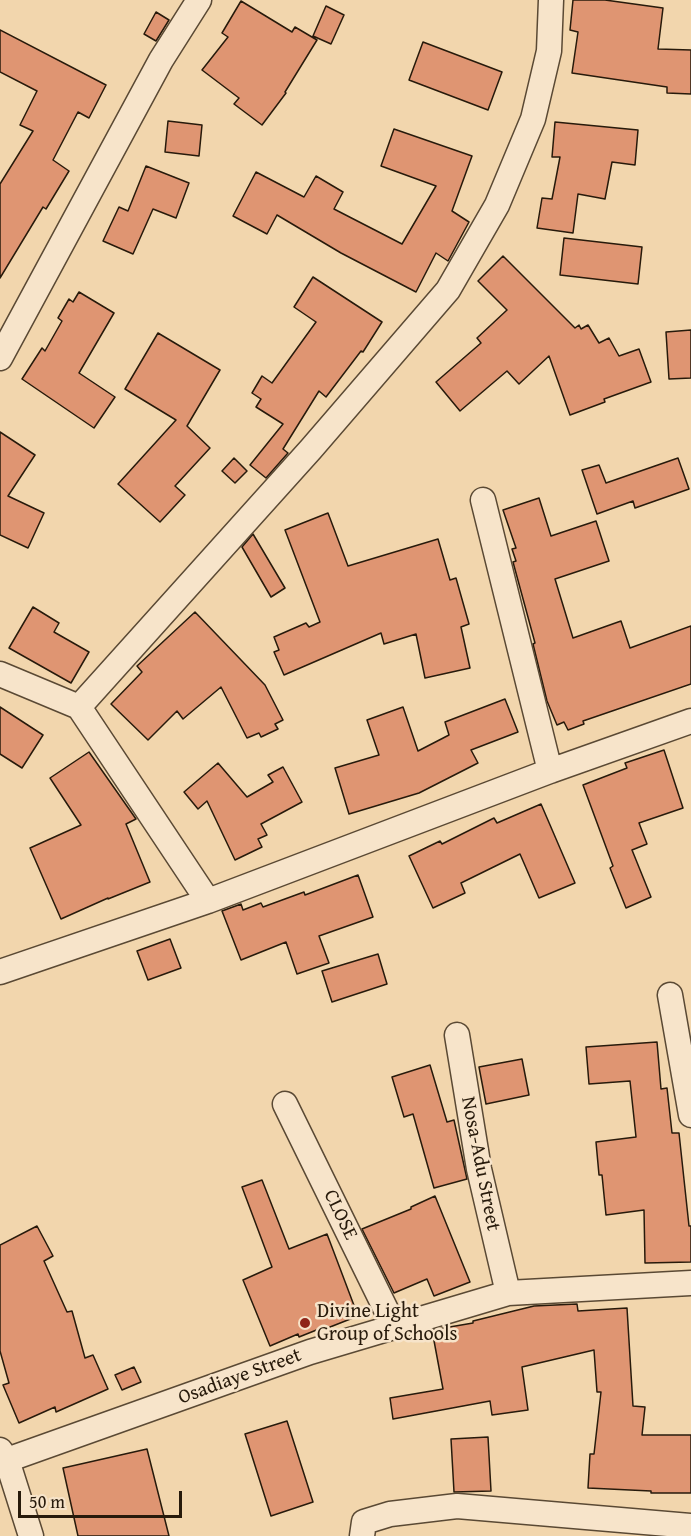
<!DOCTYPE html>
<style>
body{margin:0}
#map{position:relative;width:691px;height:1536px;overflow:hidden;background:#f2d6ad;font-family:"Gentium Book Plus",serif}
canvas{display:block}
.scale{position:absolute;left:18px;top:1491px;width:164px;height:27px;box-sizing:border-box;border:3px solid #271a0b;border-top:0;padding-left:8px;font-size:18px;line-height:21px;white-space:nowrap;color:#271a0b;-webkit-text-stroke:4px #f7e4ca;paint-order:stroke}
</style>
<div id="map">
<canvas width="691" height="1536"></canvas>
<div class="scale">50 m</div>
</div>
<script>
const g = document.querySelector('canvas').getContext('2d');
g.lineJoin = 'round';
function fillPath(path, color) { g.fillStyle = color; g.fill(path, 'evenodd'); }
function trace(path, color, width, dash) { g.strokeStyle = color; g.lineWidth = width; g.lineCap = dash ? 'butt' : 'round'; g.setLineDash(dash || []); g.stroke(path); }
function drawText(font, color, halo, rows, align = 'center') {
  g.font = font + ' "Gentium Book Plus",serif'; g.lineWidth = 5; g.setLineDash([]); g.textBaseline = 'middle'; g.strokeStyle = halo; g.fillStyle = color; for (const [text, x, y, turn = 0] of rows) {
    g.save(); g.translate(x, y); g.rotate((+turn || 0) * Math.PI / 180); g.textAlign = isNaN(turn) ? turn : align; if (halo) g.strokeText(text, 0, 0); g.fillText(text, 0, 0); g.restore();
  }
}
const building = new Path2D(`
 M573,0H605L663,8L658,49L691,50V94L667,93V87L572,73L578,32L570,30Z
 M241,1L292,32L295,27L317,40L285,92L286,93L262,125L234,104L239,98L202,70L228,37L222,33Z
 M326,6L344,15L331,44L313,36Z
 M156,12L169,20L156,41L144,34Z
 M0,30L106,85L89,118L78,112L53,160L69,171L46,209L43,207L0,278V184L33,131L20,125L37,91L0,72Z
 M423,42L502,72L488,110L409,80Z
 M168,121L202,125L199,156L165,152Z
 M555,122L638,130L635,165L612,162L605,199L578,194L573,233L537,228L542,198L552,199L560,157H552Z
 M394,129L472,156L452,211L469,222L448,261L436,253L416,292L341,253L277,215L267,234L233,216L256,172L304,197L316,176L343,192L334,209L402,244L436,186L381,166Z
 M146,166L189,183L176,218L153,209L133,254L103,241L119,207L128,211Z
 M564,238L642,247L638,284L560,275Z
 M503,256L575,328L579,325L581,329L588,325L599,343L609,338L619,356L639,349L651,382L604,399L605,402L570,415L549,356L519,384L507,371L460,411L436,382L481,343L477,338L507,310L478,281Z
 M313,277L382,322L363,352L361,351L326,397L319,391L283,449L288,453L266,478L250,465L283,424L256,407L261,399L252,393L262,376L272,383L316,322L294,307Z
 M79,292L114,313L79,373L115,397L94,428L22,379L42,348L45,351L62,321L58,318L69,299L73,302Z
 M691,330V378L669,379L666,332Z
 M158,333L220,370L187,426L210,448L175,486L185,495L160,522L118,484L176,420L125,389Z
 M0,432L35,455L8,496L44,513L28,548L0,535Z
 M234,458L247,471L235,483L222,471Z
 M678,458L689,489L635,508L633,501L597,514L582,470L599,465L606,483Z
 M539,498L551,536L596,521L609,561L555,579L573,638L621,621L630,648L691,626V684L583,721L584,724L568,730L564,722L557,725L547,701L533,644L535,643L513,562L516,561L512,549L516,548L503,510Z
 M328,513L348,566L438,539L450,580L456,578L469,624L461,627L470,668L425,678L416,634L384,644L381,633L284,675L274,652L279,650L274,637L306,623L309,627L320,622L285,530Z
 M253,534L285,588L271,597L242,547Z
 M33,607L59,623L54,632L89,652L71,683L9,648Z
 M195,612L265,685L283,720L275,724L278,729L261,737L259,733L247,738L221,687L183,719L177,711L148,740L111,704L142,672L137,666Z
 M505,699L518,732L471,750L478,763L419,793L349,814L335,768L379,755L367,720L403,707L418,751L449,735L445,722Z
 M0,707L43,735L22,768L0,754Z
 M664,750L683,808L639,823L647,844L632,850L651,897L626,908L610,868L613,866L583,785L627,768L625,763Z
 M89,752L136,819L126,824L150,882L108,899V898L61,919L30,848L81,825L50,778Z
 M218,763L247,797L273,782L268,775L283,767L302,802L261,824L267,835L258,839L262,847L235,860L207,801L198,809L184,792Z
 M541,804L575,883L539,898L520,854L461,883L465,893L433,908L409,856L440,841L442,844L494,818L497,823Z
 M358,875L373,917L319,936L329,963L297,974L286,942L241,960L222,911L241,904L243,910L261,903L263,907L304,892L305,895Z
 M170,939L181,968L148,980L137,951Z
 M378,954L387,984L332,1002L322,971Z
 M657,1042L661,1089L667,1088L672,1133H679L689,1226H691V1262L645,1263L644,1210L606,1215L602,1175H599L596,1142L636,1137L630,1081L589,1084L586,1047Z
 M522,1059L529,1095L486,1104L479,1067Z
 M430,1065L447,1122L454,1120L467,1179L434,1188L413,1114L404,1117L392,1077Z
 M262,1180L289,1249L327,1234L358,1316L325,1329L324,1327L299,1337L298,1334L270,1346L243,1280L272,1267L242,1187Z
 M435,1196L470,1282L434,1296L427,1279L394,1293L362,1229L411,1209V1207Z
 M37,1226L53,1256L44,1261L67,1312L72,1311L85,1358L93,1355L108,1389L56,1412L55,1407L19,1423L3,1385L9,1383L0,1351V1245Z
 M577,1304L578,1311L627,1308L633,1406L645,1407L642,1435H691V1493H651V1491L588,1488L590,1454H594L601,1392H597L594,1350L522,1367L528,1410L492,1415L490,1401L393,1419L390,1398L443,1389L432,1330L473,1323V1321L534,1306Z
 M134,1367L141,1382L122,1390L115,1375Z
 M287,1421L313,1502L271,1516L245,1434Z
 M488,1437L491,1491L454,1492L451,1439Z
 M147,1449L169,1536H78L63,1468Z`);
fillPath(building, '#df9572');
trace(building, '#271a0b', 1.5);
const street = new Path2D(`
 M0,358L161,60L199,0
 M483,500L550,771
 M0,674L79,707L208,901
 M79,707L311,449L448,290L497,205L533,119L549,51L551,0
 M0,972L208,901L550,771L691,721
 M670,995L691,1115
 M457,1035L479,1169L508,1293
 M285,1104L394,1326
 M0,1450L7,1460L31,1536
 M7,1460L310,1352L508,1293L691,1283
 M362,1536L364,1522L390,1514L457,1506L691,1526`);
trace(street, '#5a4934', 27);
trace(street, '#f7e4ca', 24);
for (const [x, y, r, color] of [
 [305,1323,6,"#8f2418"]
]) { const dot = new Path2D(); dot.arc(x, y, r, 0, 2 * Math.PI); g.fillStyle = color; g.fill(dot); trace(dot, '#f7e4ca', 2); }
drawText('20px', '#271a0b', '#f7e4ca', [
 ["Nosa-Adu Street",480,1164,79],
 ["CLOSE",340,1215,64],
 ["Osadiaye Street",240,1377,-20]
]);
drawText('20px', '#271a0b', '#f7e4ca', [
 ["Divine Light",317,1312],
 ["Group of Schools",317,1335]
], 'left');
</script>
